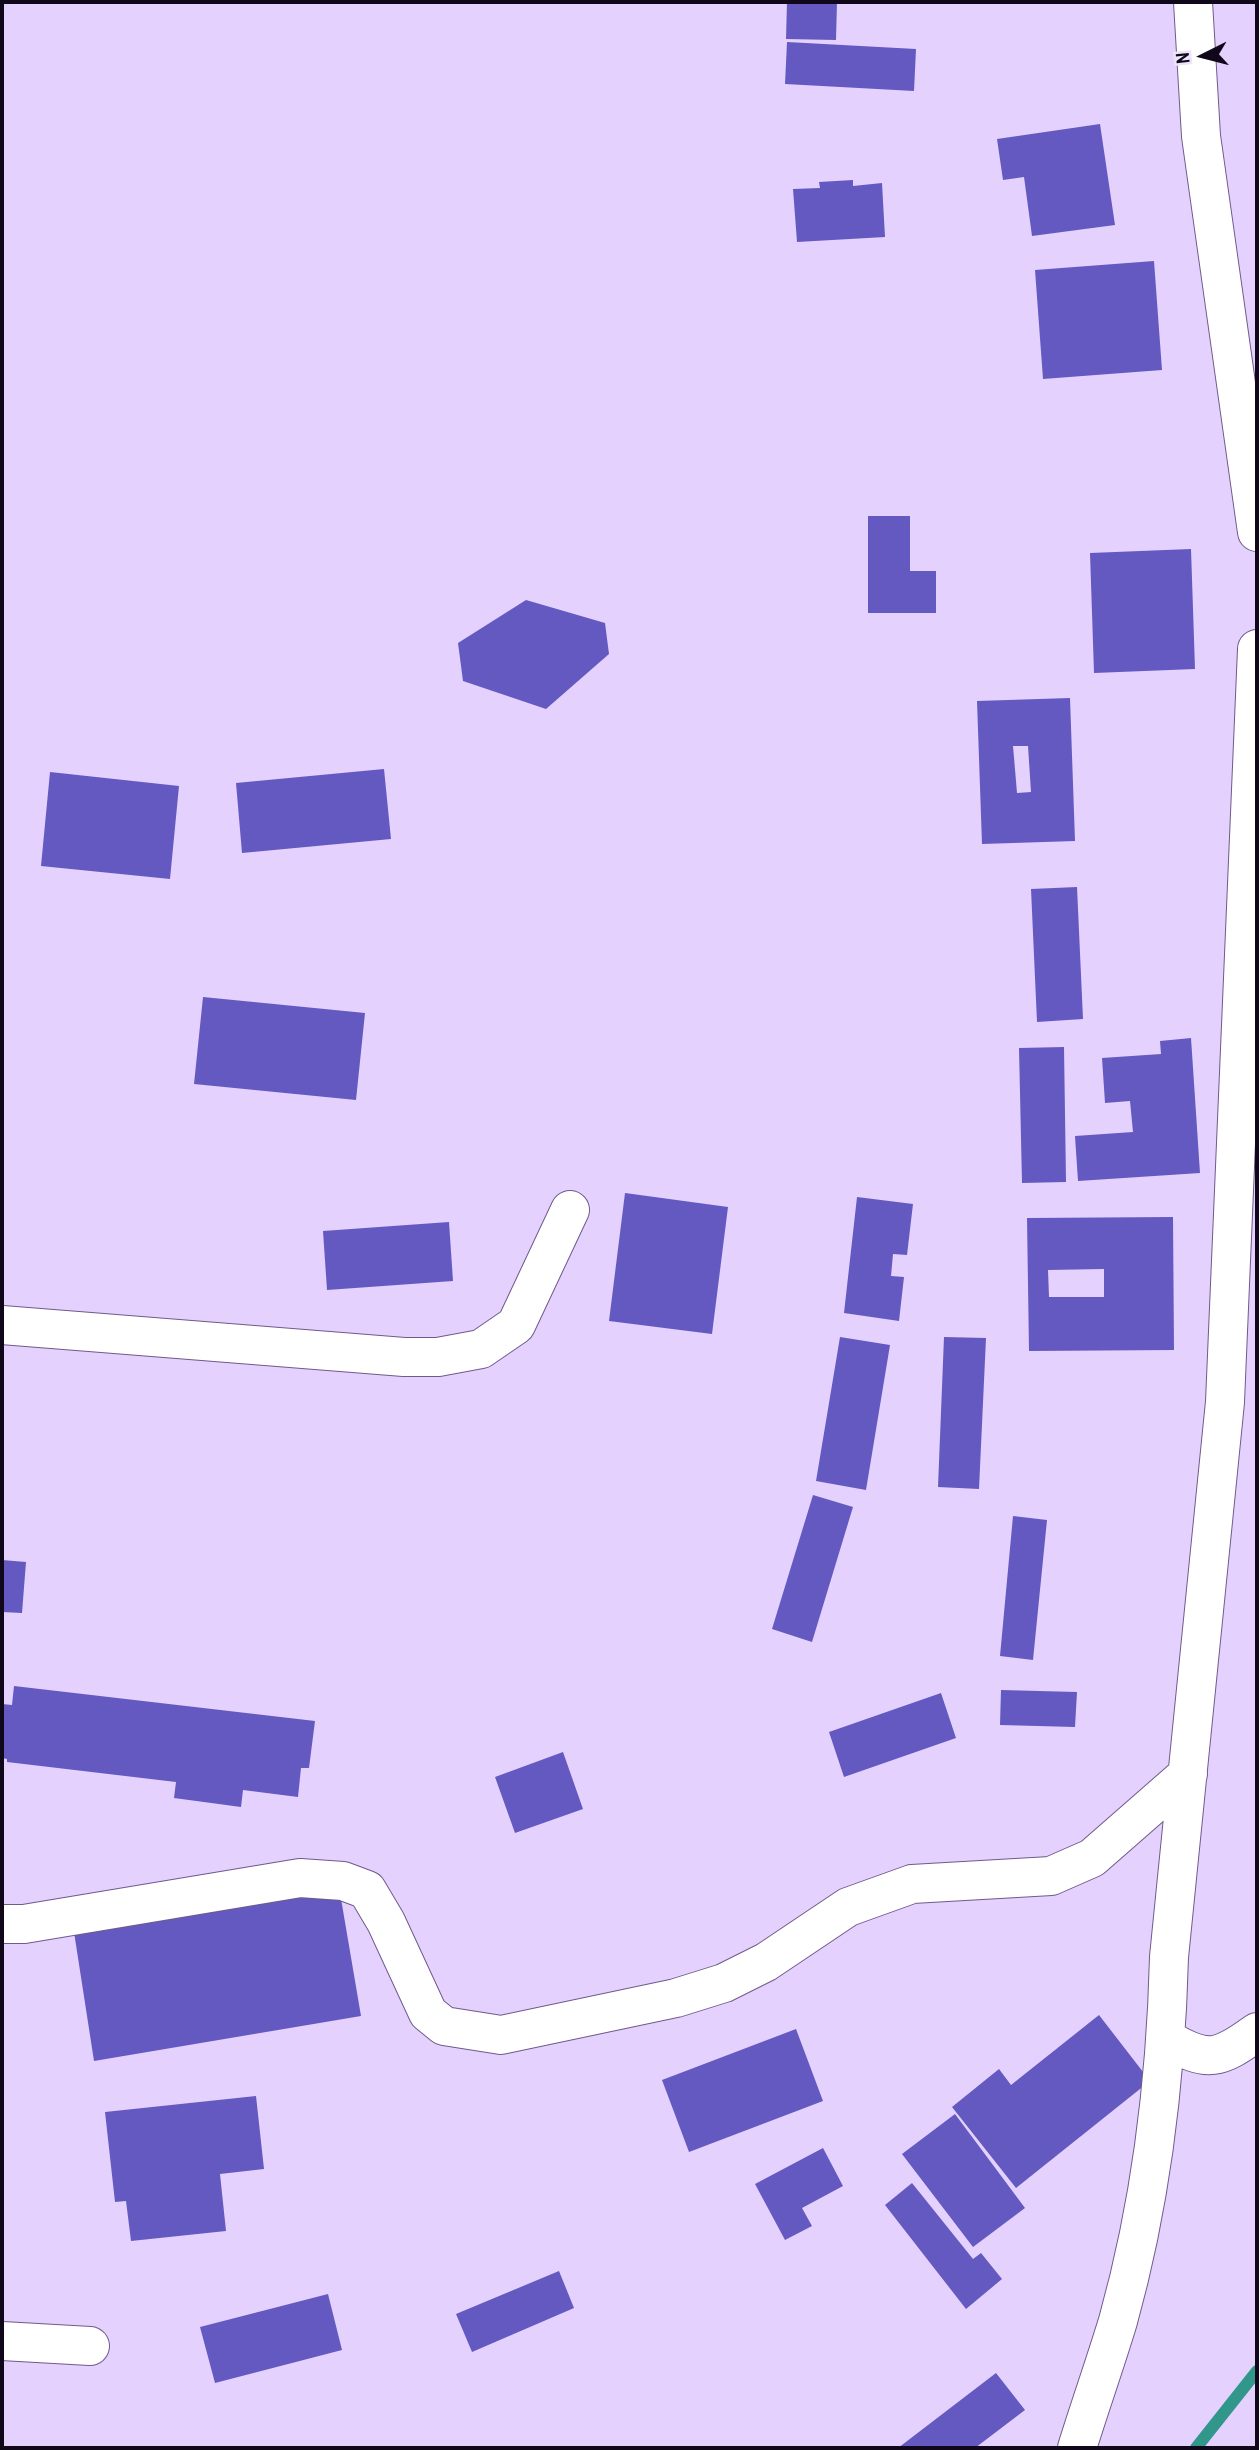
<!DOCTYPE html>
<style>
body{margin:0}
#map{position:relative;width:1259px;height:2450px;overflow:hidden;background:#e4d1fe;font-family:"Archivo Narrow",sans-serif}
canvas{display:block}
.frame{position:absolute;inset:0;border:4px solid #10081a;pointer-events:none}
.north{position:absolute;left:1168px;top:21px;width:70px;height:70px;-webkit-text-stroke:5px #ede3fa;paint-order:stroke;rotate:264deg;font-size:19px;font-weight:700;line-height:28px;text-align:center;color:#10081a}
.north::after{content:'';display:block;margin:auto;width:24px;height:32px;background:#10081a;clip-path:polygon(50% 0,100% 100%,50% 72%,0 100%)}
</style>
<div id="map">
<canvas width="1259" height="2450"></canvas>
<div class="frame"></div>
<div class="north">N</div>
</div>
<script>
const g = document.querySelector('canvas').getContext('2d');
g.lineJoin = 'round';
function trace(path, color, width, dash) { g.strokeStyle = color; g.lineWidth = width; g.lineCap = dash ? 'butt' : 'round'; g.setLineDash(dash || []); g.stroke(path); }
function fillPath(path, color) { g.fillStyle = color; g.fill(path, 'evenodd'); }
trace(new Path2D(`
 M1196,2448L1257,2371`), '#31978b', 12);
fillPath(new Path2D(`
 M787,2H837L836,40L786,39Z
 M787,42L916,49L914,91L785,84Z
 M1100,124L1115,225L1032,236L1024,177L1003,180L997,139Z
 M853,180V186L882,183L885,237L797,242L793,189L820,188L819,182Z
 M1154,261L1162,370L1043,379L1035,270Z
 M868,516H910V571H936V613H868Z
 M1191,549L1195,669L1094,673L1090,553Z
 M526,600L605,623L609,654L546,709L463,681L458,643Z
 M1070,698L1075,841L982,844L977,701ZM1013,746H1028L1031,792L1017,793Z
 M384,769L391,839L242,853L236,783Z
 M50,772L179,786L170,879L41,866Z
 M1077,887L1083,1019L1037,1022L1031,889Z
 M203,997L365,1013L356,1100L194,1084Z
 M1191,1038L1200,1173L1078,1181L1075,1136L1133,1132L1130,1101L1105,1103L1102,1058L1161,1054L1160,1041Z
 M1064,1047L1066,1182L1022,1183L1019,1048Z
 M625,1193L728,1207L712,1334L609,1321Z
 M857,1197L913,1204L907,1255L893,1254L891,1276L904,1277L899,1321L844,1313Z
 M1173,1217L1174,1350L1029,1351L1027,1218ZM1104,1269V1297H1049L1048,1270Z
 M449,1222L453,1281L327,1290L323,1231Z
 M840,1337L890,1345L866,1490L816,1481Z
 M944,1337L986,1338L979,1489L938,1487Z
 M813,1495L853,1507L812,1642L772,1629Z
 M1013,1516L1047,1520L1033,1660L1000,1656Z
 M2,1560L26,1562L22,1613L2,1612Z
 M14,1686L315,1721L309,1768H301L298,1797L243,1790L241,1807L174,1798L176,1782L7,1762V1759L2,1758V1704L12,1705Z
 M1001,1690L1077,1692L1075,1727L1000,1725Z
 M941,1693L956,1738L844,1777L829,1732Z
 M563,1752L583,1809L515,1833L495,1777Z
 M339,1887L361,2016L94,2061L74,1932Z
 M1099,2015L1150,2081L1016,2188L952,2107L999,2069L1011,2085Z
 M796,2029L823,2101L689,2152L662,2080Z
 M256,2096L264,2169L220,2174L226,2231L131,2241L126,2201L115,2202L105,2112Z
 M955,2114L1025,2208L973,2247L902,2154Z
 M823,2148L843,2186L802,2208L812,2226L785,2240L755,2184Z
 M912,2183L973,2259L981,2253L1002,2279L966,2309L885,2205Z
 M559,2271L574,2308L472,2352L456,2314Z
 M328,2294L342,2350L215,2383L200,2327Z
 M996,2373L1025,2410L975,2448H898Z`), '#6459c0');
const minor = new Path2D(`
 M1193,2L1201,136L1257,532
 M2,1325L404,1357H438L481,1349L516,1325L570,1210
 M2,1924H24L300,1878L343,1881L367,1890L386,1922L428,2013L444,2026L501,2035L676,1998L724,1983L766,1962L848,1907L912,1884L1051,1876L1092,1858L1188,1774
 M1167,2039C1208,2064 1219,2059 1257,2032
 M2,2341L90,2346
 M1077,2448C1090,2406 1105,2364 1118,2321C1151,2203 1166,2079 1169,1957L1225,1402L1257,649`);
trace(minor, '#705a8a', 40);
trace(minor, '#fff', 38);
</script>
